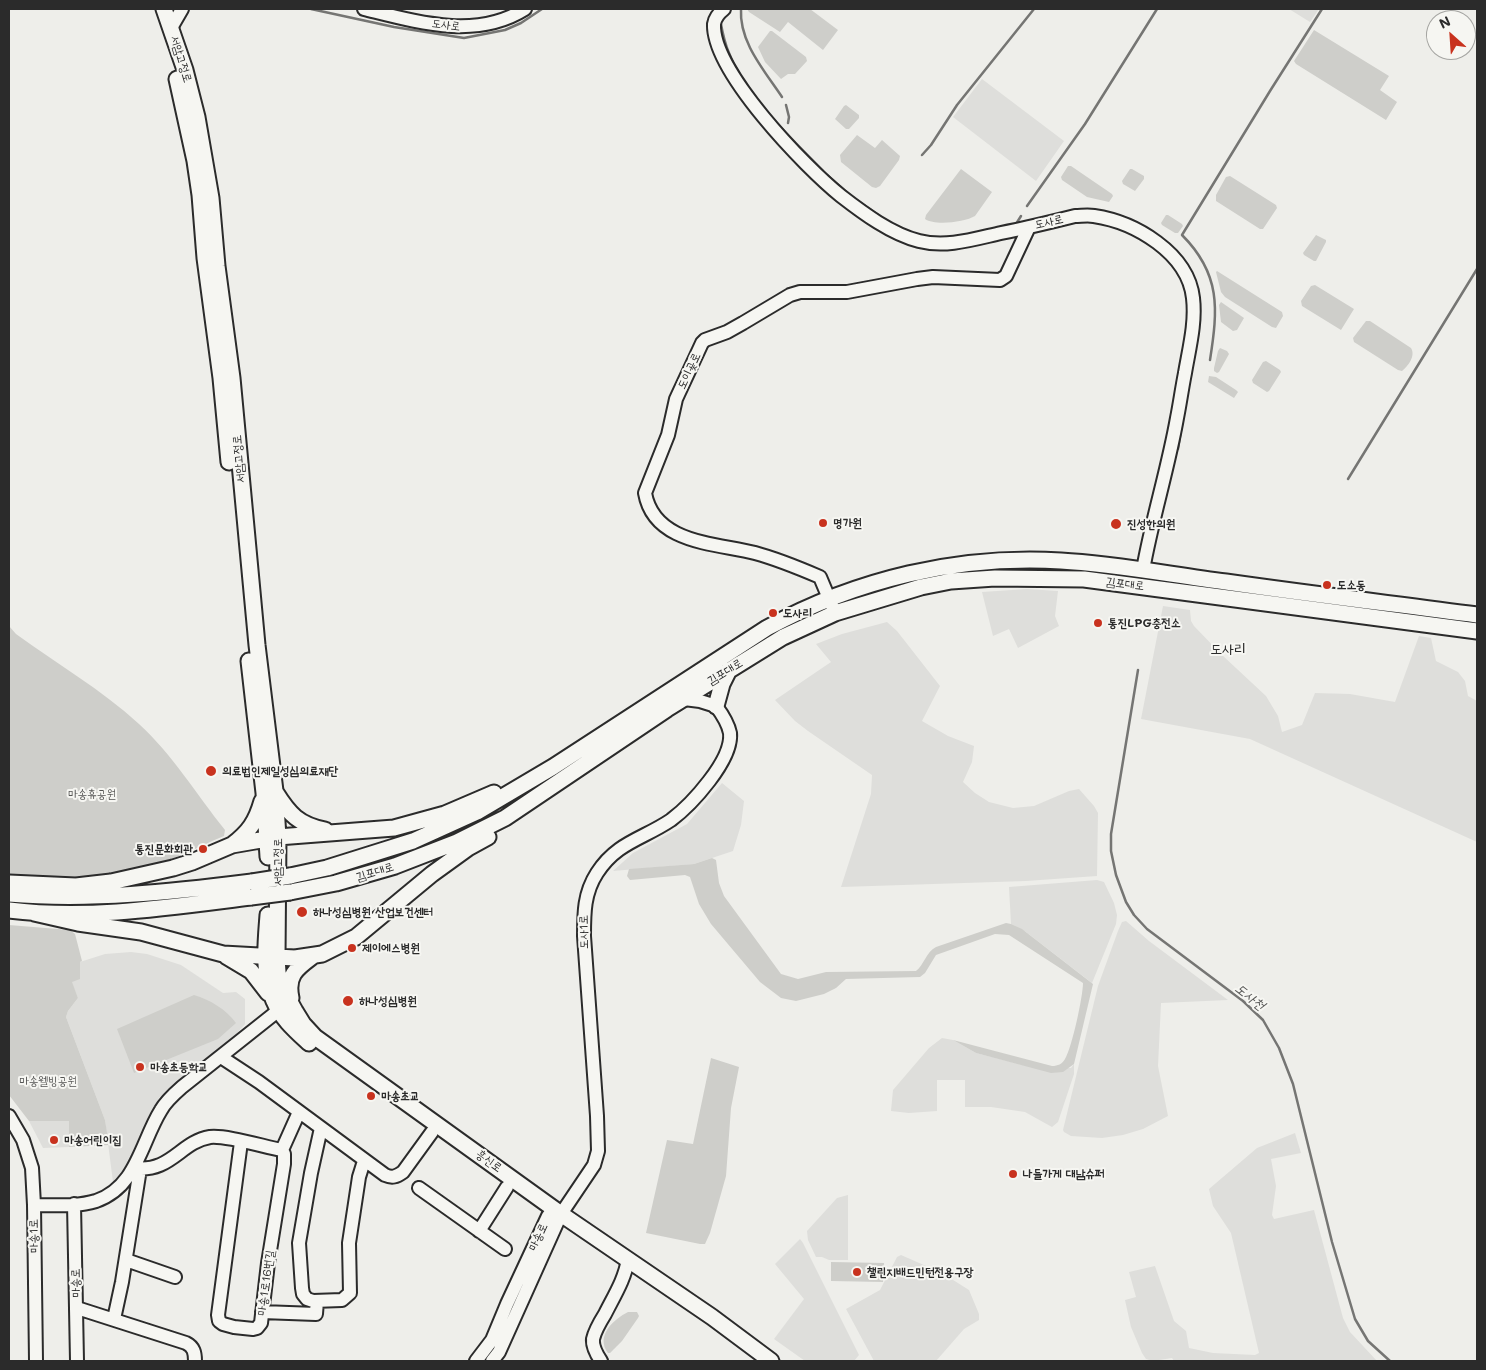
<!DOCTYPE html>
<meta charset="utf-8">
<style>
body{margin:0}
#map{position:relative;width:1486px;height:1370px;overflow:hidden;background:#eeeeea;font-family:Mali,sans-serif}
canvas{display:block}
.frame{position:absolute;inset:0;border:10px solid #2b2b2b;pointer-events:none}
.north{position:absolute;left:1426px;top:10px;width:50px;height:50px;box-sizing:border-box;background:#f6f6f2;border:1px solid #a5a5a2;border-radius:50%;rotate:334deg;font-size:14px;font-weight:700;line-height:20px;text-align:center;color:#2b2b2b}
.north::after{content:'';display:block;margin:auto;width:18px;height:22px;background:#c8321e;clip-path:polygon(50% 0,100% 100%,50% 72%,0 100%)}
</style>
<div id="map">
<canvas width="1486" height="1370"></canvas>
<div class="frame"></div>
<div class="north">N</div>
</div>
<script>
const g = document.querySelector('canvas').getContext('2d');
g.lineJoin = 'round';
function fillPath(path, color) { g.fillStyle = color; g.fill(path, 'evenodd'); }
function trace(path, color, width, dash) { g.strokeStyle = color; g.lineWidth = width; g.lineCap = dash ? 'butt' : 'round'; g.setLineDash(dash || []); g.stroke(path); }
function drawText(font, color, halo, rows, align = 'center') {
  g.font = font + ' Mali,"Poor Story",sans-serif'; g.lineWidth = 4; g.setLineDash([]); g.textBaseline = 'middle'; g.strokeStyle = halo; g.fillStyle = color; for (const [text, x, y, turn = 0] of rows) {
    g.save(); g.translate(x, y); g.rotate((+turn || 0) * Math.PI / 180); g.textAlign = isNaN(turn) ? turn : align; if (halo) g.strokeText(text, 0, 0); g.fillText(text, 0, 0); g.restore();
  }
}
fillPath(new Path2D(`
 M1289,9H1319L1310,22Z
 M982,79L1064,141L1036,181L953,117Z
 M1027,589L1058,591L1055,616L1059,626L1018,648L1009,629L993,636L982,592Z
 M1163,606L1190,610L1191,621L1194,626L1222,655L1266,696L1278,716L1282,732L1302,725L1315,693L1350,694L1395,702L1419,636L1431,638L1436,661L1458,672L1465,681L1468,696L1477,701V842L1250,739L1141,719Z
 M887,622L897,631L940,686L922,721L948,736L974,746L972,762L963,782L975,793L989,802L1013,808L1034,806L1069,791L1079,789L1094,806L1098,813L1097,876L1026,881L841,887L871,794L872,775L808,731L795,721L775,700L831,662L816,644L842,634Z
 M722,783L744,801L741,825L733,851L694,864L613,871L633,853L687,824Z
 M1097,880L1104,882L1114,903L1117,915L1116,924L1092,983L1026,932L1011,924L1009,887Z
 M1126,921L1149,941L1228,1000L1161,1003L1158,1066L1168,1116L1143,1129L1123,1135L1102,1138L1071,1136L1064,1132L1063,1130L1098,986L1118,931L1122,922Z
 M131,952L147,954L181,965L223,993L236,992L245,999V1024L237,1033L159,1098L141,1132L127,1166L113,1182L105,1120L66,1017L68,1011L78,998L71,982L80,962L105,954Z
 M942,1038L953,1040L976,1053L1027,1066L1071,1068L1074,1064V1074L1058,1122L1052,1127L1025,1112L991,1107H965V1080H937V1111L909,1113L891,1111L893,1090L929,1048Z
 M29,1121H69V1147L43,1148Z
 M1295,1133L1301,1153L1271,1159L1276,1186L1272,1215L1274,1219L1314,1210L1343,1318L1350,1332L1377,1361H1174L1172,1358L1153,1361L1146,1359L1142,1353L1131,1327L1125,1300L1136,1297L1129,1272L1155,1266L1174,1321L1186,1331L1189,1348L1213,1353L1255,1355L1259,1353L1231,1233L1213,1206L1209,1189L1257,1148Z
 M848,1195V1260H829L822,1257H816L808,1240L807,1231L837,1198Z
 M800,1239L803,1243L859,1355L854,1361H805L774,1339L804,1299L775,1264Z
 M901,1255L942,1273L969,1290L979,1314V1320L964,1329L936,1361H874L846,1309L880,1290L897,1257Z`), '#dededb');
fillPath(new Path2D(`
 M747,9H810L838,30L823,50L788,22L780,32L749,12Z
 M1314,30L1389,76L1380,90L1397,102L1386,120L1296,64L1294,61Z
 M770,31H772L806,57L807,61L795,74H788L781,79L765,62L758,47Z
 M846,105L859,115V118L849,129H846L835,119L844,106Z
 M857,135L875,148L882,140L900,156L899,160L880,186L876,188L872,187L841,162L840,155Z
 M1068,166H1071L1112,194L1113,196L1109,202L1087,197L1062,180L1061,177Z
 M961,169L992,192L975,216C965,222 935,226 925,219L926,215Z
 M1130,169H1132L1144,176V179L1135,191L1123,184L1122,181Z
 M1230,176L1276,205L1277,208L1263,229H1260L1216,201V195L1226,177Z
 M1166,215H1168L1182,224L1183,226L1178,233H1175L1162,225L1161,223Z
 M1316,235L1326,240V242L1316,261H1314L1304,255L1303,253Z
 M1217,271L1282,312L1283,316L1276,328L1272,327L1225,297L1221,292L1216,272Z
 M1315,285L1354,309L1341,330L1302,306L1301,301L1311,286Z
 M1221,302L1244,318L1237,330L1233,331L1221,322L1219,305Z
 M1366,321H1370L1411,348C1416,356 1408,366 1402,371L1398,370L1354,342L1353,338Z
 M1220,348L1227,351L1229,354L1219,372L1217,373L1214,371V368L1218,351Z
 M1266,361L1280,370L1281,372L1269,391L1267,392L1253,383L1252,380L1263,362Z
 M1209,376L1216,377L1236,390L1238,392L1234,398L1208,382Z
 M9,626L16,634C57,664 101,689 139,724C172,754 197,795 225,830L224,836C209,842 194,850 179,856C124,878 67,883 9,874Z
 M712,858L716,860L719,883L724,896L781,974L798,979L826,972L916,971C924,965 926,952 936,947L1006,923L1011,924L1022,929L1093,984L1074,1064L1063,1072L1051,1073L976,1053L953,1040L1052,1066C1058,1066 1062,1064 1065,1059C1072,1048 1083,996 1083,983L1009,935L995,934L936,955L925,973L920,977L846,979L836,988L824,994L796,1001L781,998L760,982L711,924L699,904L690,877L685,875L630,880L627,876L629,869L694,864Z
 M9,925L70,930L75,934L82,961L80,962V979L72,982L78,998L68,1011L66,1017L105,1120L109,1145L69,1147V1121H29L9,1095Z
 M194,995C210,1000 226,1009 236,1023L218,1039L134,1073L117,1029Z
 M711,1058L739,1067L731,1108L726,1176L710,1233L705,1244H700L646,1233L667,1140L693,1144Z
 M831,1262L884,1263L883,1282L831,1281Z
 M628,1312H637L639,1316L638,1318L622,1341L610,1353H608C595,1336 614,1319 628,1312Z`), '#cececa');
trace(new Path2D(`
 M311,9L394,27L464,38L505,30L521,23L542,9
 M741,9C739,42 764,70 782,97
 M720,19C722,30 724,42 729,53C745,95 792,139 823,171
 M786,105L789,117L788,123
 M922,155L931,145L957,105L1034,9
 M827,175L851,196L884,219
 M1027,206L1085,124L1157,9
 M1016,224L1021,216
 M1210,360C1218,309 1221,274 1182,235L1270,91L1322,9
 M1178,449L1182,424
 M1348,479L1477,269
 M1138,670L1111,834V851L1116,875L1126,902L1134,915L1147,929L1243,1001L1263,1020L1279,1048L1293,1084L1332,1242L1355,1319L1368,1341L1390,1361`), '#757573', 2.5);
const minor = new Path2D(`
 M364,9C417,22 476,40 525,9
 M724,9C719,13 715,17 714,24C712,71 805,167 841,196C863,213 891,234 919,241C946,248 974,239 1001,233C1026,228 1051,222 1075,216C1081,216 1088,215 1094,216C1135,222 1188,253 1193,298C1196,323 1189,349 1185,373C1182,388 1180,403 1177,418C1168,469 1152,519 1143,570
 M171,28L182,9
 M833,608L820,577C799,568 777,559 755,553C716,543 654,544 645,493L668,435L676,399L702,343L705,340L727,332L743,323L790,295L800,292H847L917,279L933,277L1000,280L1006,276L1029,227
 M221,1057L259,1082L385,1175C392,1178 396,1177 403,1172L432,1132
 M9,1116L23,1140L32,1168L34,1205L36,1361
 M321,1128L311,1173L299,1243L302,1288L303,1294L307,1299L313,1301L342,1300L350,1293L349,1243L359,1177L364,1161
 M282,1150L299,1112
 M134,1168C171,1173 180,1142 210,1137C226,1135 265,1147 282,1150L284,1154V1164L268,1263L261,1323L257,1328L253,1329L234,1327L223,1324L219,1321L218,1315L241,1142
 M419,1188L505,1249
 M74,1204L77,1361
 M34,1205C54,1205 77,1207 96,1201C137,1187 141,1142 161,1110C166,1101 174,1094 182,1087L279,1010
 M479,1231L507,1187
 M126,1260L175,1277
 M77,1308L186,1343C194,1347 195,1353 195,1361
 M262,1312L316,1314L317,1301
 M114,1319L122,1282L140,1169
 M476,1361L492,1340L507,1304L548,1216L561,1214
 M492,1361L499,1352L561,1214L594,1165L598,1151L597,1116L584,936C584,913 584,893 597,873C617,842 643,839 671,820C691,805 733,760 730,733C728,723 722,714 716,706L700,701L684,699
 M601,1361C597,1355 592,1347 593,1339C595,1330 600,1322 605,1314C614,1296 625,1279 628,1259`);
const major = new Path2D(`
 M164,9L185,70L197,117L211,198L217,266L232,378L257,645L275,791L278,837L277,958L278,972L280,984L295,1011L303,1024L315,1037L561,1214L712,1317L771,1361
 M177,79L195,161L200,195L205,258L221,378L229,462
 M249,661L264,793L268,857
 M716,706L722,684L729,670
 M276,793C289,814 299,825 325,830
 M232,845C249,832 256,822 262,801
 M290,876L327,868L413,841L477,812L553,767L767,628C857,579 958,555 1061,561C1116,564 1171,575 1226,582C1310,594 1394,604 1477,615
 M9,883L76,886L111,882L173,868L192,862L232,845L278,837L394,828L445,814L494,793
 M290,892L336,883L395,866L457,842L505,818L667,709L783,637L835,613L921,587L951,581L995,578L1084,579L1477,631
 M9,894C90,901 172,892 252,882
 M9,910C89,920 171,907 251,897
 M34,913L78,923L141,932L223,954L295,958L322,954L356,937L432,874L468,848L488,837
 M268,915C266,942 262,975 274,1001C281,1018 296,1031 309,1043
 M226,956L251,971L268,993
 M291,998C286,975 297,968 313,956`);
trace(minor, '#2b2b2b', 16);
trace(major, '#2b2b2b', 19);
trace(minor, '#f6f6f2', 12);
trace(major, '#f6f6f2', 15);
const majorBridge = new Path2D(`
 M252,882L290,876
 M251,897L290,892`);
trace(majorBridge, '#2b2b2b', 19, []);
trace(majorBridge, '#f6f6f2', 15);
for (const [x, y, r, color] of [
 [823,523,5,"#c8321e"],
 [1116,524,6,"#c8321e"],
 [1327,585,5,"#c8321e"],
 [773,613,5,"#c8321e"],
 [1098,623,5,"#c8321e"],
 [211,771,6,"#c8321e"],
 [203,849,5,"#c8321e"],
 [302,912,6,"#c8321e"],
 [352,948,5,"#c8321e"],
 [348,1001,6,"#c8321e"],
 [140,1067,5,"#c8321e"],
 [371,1096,5,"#c8321e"],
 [54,1140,5,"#c8321e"],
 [1013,1174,5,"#c8321e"],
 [857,1272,5,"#c8321e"]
]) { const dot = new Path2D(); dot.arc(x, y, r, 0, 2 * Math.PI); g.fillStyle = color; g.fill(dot); trace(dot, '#f6f6f2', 2); }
drawText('12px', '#2b2b2b', '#f6f6f2', [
 ["도사로",446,25,7],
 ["서암고정로",181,59,73],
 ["도사로",1049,222,-13],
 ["도이곶로",689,371,-65],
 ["서암고정로",239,459,-95],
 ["김포대로",1125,584,7],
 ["김포대로",725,672,-32],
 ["서암고정로",278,862,-90],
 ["김포대로",375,872,-17],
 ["도사1로",584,932,-91],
 ["흥신로",489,1161,36],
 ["마송1로",34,1236,-91],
 ["마송로",538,1237,-65],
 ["마송로",76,1283,-91],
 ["마송1로16번길",266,1283,-82]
]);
drawText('bold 12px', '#2b2b2b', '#f6f6f2', [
 ["명가원",833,523],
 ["진성한의원",1127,524],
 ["도소동",1337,585],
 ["도사리",783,613],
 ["통진LPG충전소",1108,623],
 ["의료법인제일성심의료재단",222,771],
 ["통진문화회관",193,849,"right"],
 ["하나성심병원 산업보건센터",313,912],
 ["제이에스병원",362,948],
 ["하나성심병원",359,1001],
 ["마송초등학교",150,1067],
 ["마송초교",381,1096],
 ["마송어린이집",64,1140],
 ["나들가게 대남슈퍼",1023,1174],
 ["챌린지배드민턴전용구장",867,1272]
], 'left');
drawText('12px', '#545453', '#f6f6f2', [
 ["마송휴공원",92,794],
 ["마송웰빙공원",48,1081]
]);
drawText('italic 14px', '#565655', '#f6f6f2', [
 ["도사천",1250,997,38]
]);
drawText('15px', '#2b2b2b', '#f6f6f2', [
 ["도사리",1228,649]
]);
</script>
